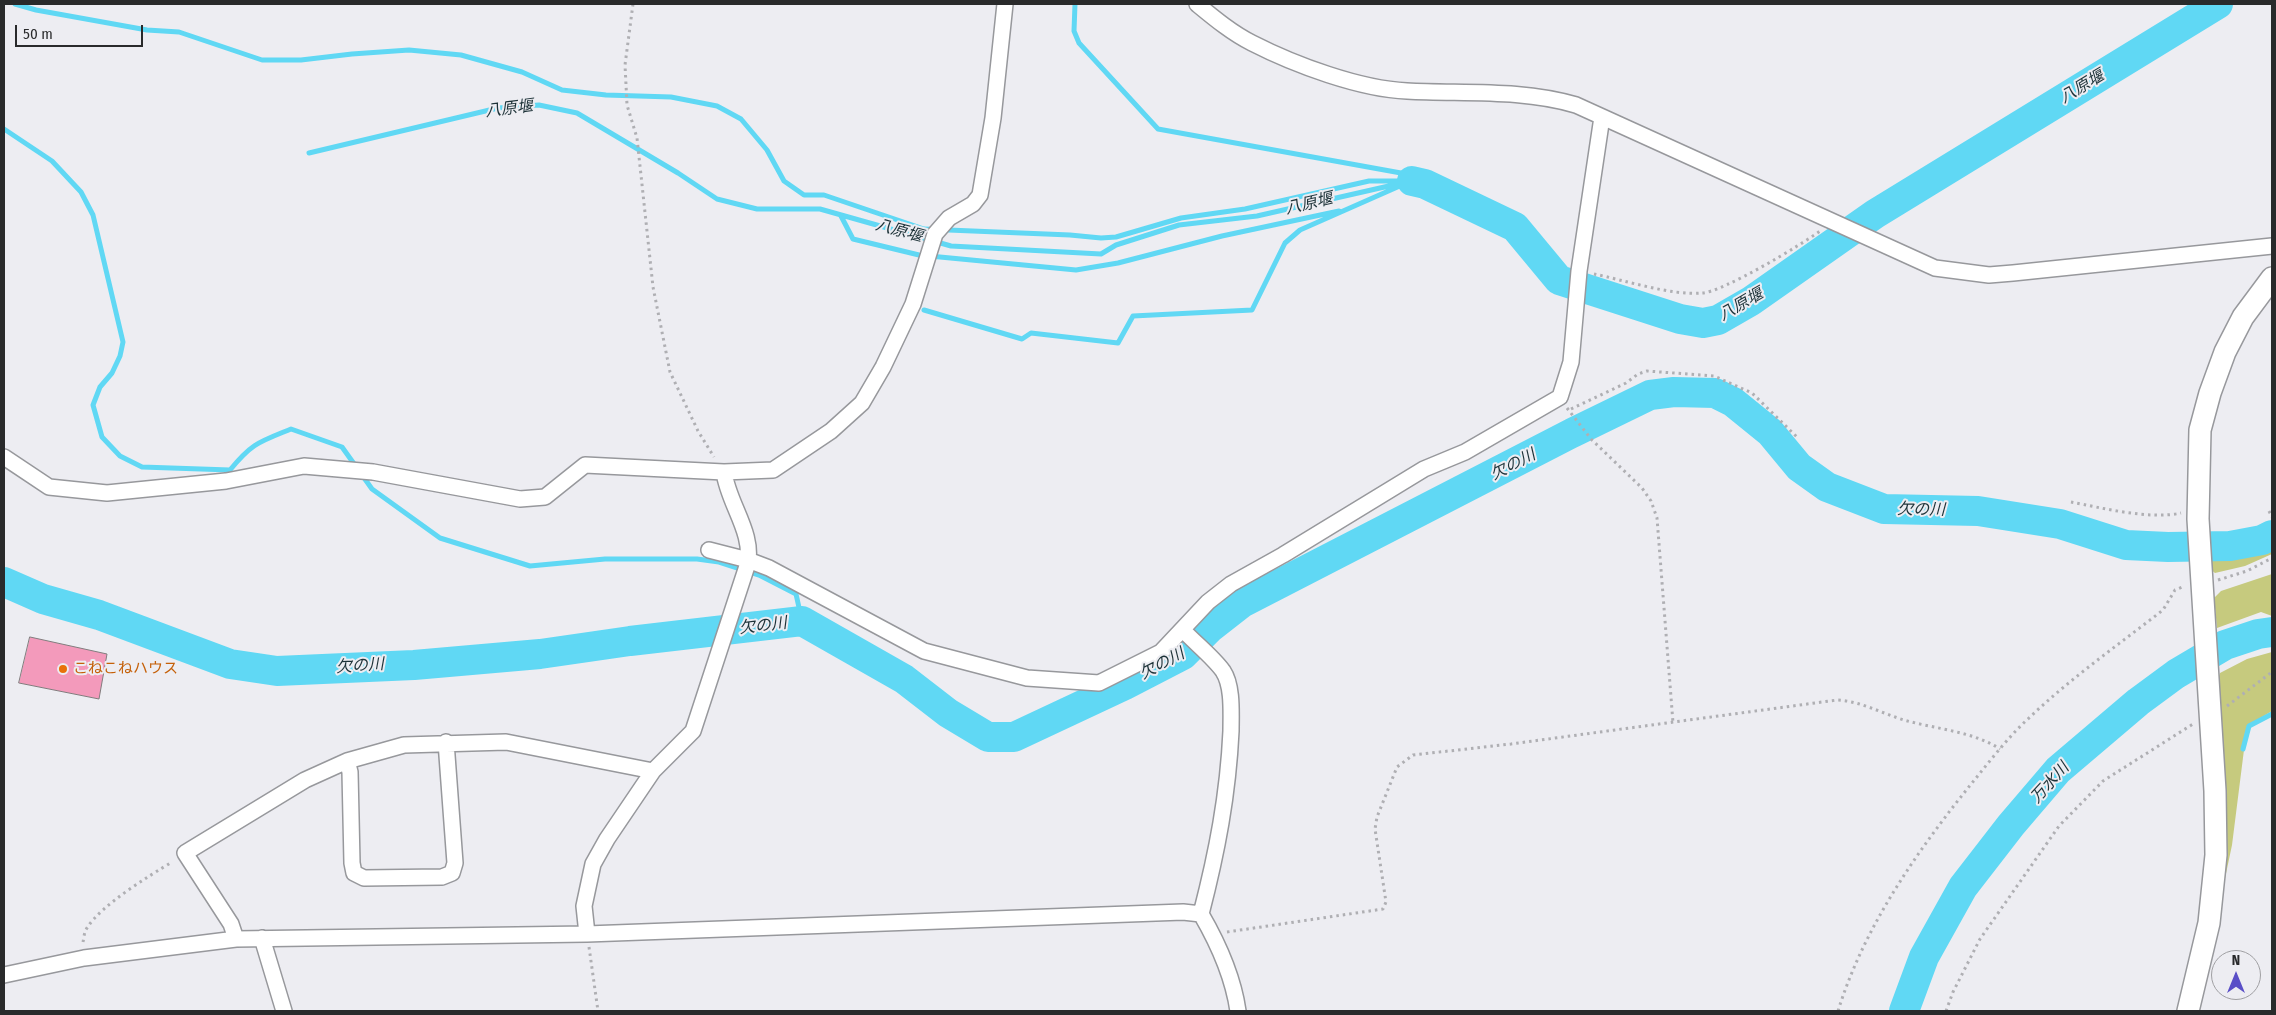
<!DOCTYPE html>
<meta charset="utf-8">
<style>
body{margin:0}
#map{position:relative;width:2276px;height:1015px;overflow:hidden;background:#ededf2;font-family:"Fira Sans Condensed",sans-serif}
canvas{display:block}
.frame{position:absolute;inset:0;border:5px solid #292a2b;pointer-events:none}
.north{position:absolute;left:2211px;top:950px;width:50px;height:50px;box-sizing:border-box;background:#ededf2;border:1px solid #9f9fa2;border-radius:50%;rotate:0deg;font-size:14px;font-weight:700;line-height:20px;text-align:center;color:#292a2b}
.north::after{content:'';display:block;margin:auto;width:18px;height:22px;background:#5a4fc7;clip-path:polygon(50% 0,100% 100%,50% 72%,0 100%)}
.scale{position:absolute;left:15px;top:25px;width:128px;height:22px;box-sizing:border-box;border:2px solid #292a2b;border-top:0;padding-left:6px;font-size:15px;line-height:18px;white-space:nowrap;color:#292a2b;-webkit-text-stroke:4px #ededf2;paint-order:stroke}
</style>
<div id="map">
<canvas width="2276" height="1015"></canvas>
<div class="frame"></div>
<div class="north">N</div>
<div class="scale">50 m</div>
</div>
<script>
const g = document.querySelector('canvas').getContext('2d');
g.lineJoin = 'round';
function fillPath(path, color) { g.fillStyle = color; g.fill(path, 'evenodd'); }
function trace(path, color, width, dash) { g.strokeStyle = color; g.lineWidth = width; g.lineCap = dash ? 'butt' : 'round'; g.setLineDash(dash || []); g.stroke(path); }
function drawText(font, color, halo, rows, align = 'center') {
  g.font = font + ' "Fira Sans Condensed","Noto Sans JP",sans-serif'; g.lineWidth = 4; g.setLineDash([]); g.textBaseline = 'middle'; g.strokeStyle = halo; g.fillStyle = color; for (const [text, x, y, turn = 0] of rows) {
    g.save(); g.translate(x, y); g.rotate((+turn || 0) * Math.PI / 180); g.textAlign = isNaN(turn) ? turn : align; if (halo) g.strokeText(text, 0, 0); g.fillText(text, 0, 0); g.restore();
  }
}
fillPath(new Path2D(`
 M2272,544V554L2245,566L2215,573L2210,569V555L2249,552Z
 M2272,574V616L2261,612L2217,628L2214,598L2221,591Z
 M2272,652V711L2247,726L2232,845L2220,902L2223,787L2219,676L2220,673L2247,659Z`), '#c6ca7e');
trace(new Path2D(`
 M15,4L36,10L147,30L179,32L262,60H301L352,54L409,50L461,55L522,72L562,90L606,95L671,97L717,106L741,119L767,150L784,181L804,195H824L924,229L1070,235L1101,238L1116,237L1181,218L1245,209L1369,181H1412
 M1075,4L1074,31L1079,43L1158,129L1401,173L1411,180
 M4,129L52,161L81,192L93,215L123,342L120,356L112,373L100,387L93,405L102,437L120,456L142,467L230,470C252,443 259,442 291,429L342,447L357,468
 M309,153L498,108L539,105L577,113L678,173L717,199L757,209H820L951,246L1101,254L1116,245L1179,225L1257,216L1402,183
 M841,216L853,239L919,255L1076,270L1118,263L1222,236L1339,211
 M924,310L1022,339L1031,333L1118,343L1133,316L1252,310L1285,243L1300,230L1402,185
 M362,475L372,489L440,538L530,566L605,559H697L719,562L759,575L796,594L802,621
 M2243,749L2249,726L2272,714`), '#60d8f4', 5);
trace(new Path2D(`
 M1412,181L1425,184L1515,227L1559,280L1680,319L1703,323L1718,320L1751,301L1875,214L2218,4
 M4,582L43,599L99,615L230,664L277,671L414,665L540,654L630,641L802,621L904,679L948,713L988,737H1014L1125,685L1183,655L1210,628L1242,603L1572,433L1650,395L1674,392L1715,393L1733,402L1770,432L1799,467L1827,487L1884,509L1978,511L2060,524L2126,545L2168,547L2230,546L2262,540L2272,535
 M1904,1011L1924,957L1963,887L2011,825L2058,770L2138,702L2176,674L2225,645L2258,634L2272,632`), '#60d8f4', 30);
const building = new Path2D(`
 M30,637L107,654L99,699L19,683Z`);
fillPath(building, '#f39abb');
trace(building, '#817d7e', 1);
const street = new Path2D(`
 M1197,4C1214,18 1232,33 1252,43C1295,65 1360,89 1407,91C1464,94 1522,89 1576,105L1935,268L1989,275L2013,273L2272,246
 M4,457L49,487L107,493L226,481L304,466L373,472L520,499L545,497L585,465L724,472L773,470L831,431L862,403L883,367L913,304L935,234L949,218L973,204L980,195L993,118L1005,4
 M709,550L748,560L769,568L924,651L1027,678L1099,683L1161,652L1208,602L1231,584L1283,555L1424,469L1465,452L1560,397L1571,362L1579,271L1602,117
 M1183,630C1195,643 1213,657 1223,671C1233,686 1231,713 1231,731C1228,795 1217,852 1201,914C1219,945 1233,976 1238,1011
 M347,761L350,772L352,863L354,873L364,878L442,877L452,873L455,863L446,742
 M587,934L584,906L593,864L607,839L653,771L693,731L747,566C755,533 728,504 724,472
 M262,938L284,1011
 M236,939L231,924L185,853L305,780L347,761L404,745L506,742L653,771
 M4,975L84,958L236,939L587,934L1183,912L1201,914`);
const secondary = new Path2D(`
 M2188,1011L2209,923L2216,855L2215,791L2198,519L2200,430L2210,393L2225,352L2243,317L2272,278`);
trace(street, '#97989c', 18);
trace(secondary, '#97989c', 24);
trace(new Path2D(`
 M633,4L625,65L627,105L637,138L653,287L670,372L698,431L714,457
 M1594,274C1624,280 1672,296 1702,293C1723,292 1801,245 1820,231
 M1567,408L1591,439L1642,488L1651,501L1657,518L1673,723
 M1571,409L1626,383L1638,374L1647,371L1714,376L1752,393L1799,439
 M2071,502C2102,508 2150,520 2181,513
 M2269,511L2272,517
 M2218,580L2247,571L2272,558
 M2227,706L2272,672
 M1227,932L1383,909L1386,902L1375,829L1377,817L1397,767L1413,755L1511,744L1837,700C1860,701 1881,713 1904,720C1935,729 1972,731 2000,749
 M83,942C84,938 84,932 87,928C101,905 149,876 172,862
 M589,947L598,1011
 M1838,1011C1864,927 1917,851 1972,783C1990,761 2008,737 2030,717C2071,678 2118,645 2163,610L2175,590L2185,586
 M1946,1011L1953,992L1980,939L2059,826L2103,781L2193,724`), '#afafb3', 3, [2.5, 4]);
trace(street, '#fff', 15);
trace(secondary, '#fff', 21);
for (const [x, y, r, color] of [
 [63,669,5,"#e8710a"]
]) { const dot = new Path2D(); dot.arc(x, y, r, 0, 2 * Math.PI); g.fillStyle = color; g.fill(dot); trace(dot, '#ededf2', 2); }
drawText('15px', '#c56008', '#ededf2', [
 ["こねこねハウス",73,669]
], 'left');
drawText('italic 16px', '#1d3238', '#ededf2', [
 ["八原堰",2082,87,-31],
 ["八原堰",509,109,-7],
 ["八原堰",1309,204,-13],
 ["八原堰",899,231,15],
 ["八原堰",1741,305,-30],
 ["欠の川",1513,465,-27],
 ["欠の川",1921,510,1],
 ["欠の川",763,626,-7],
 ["欠の川",1162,664,-28],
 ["欠の川",360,666,-4],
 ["万水川",2050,783,-48]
]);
</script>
